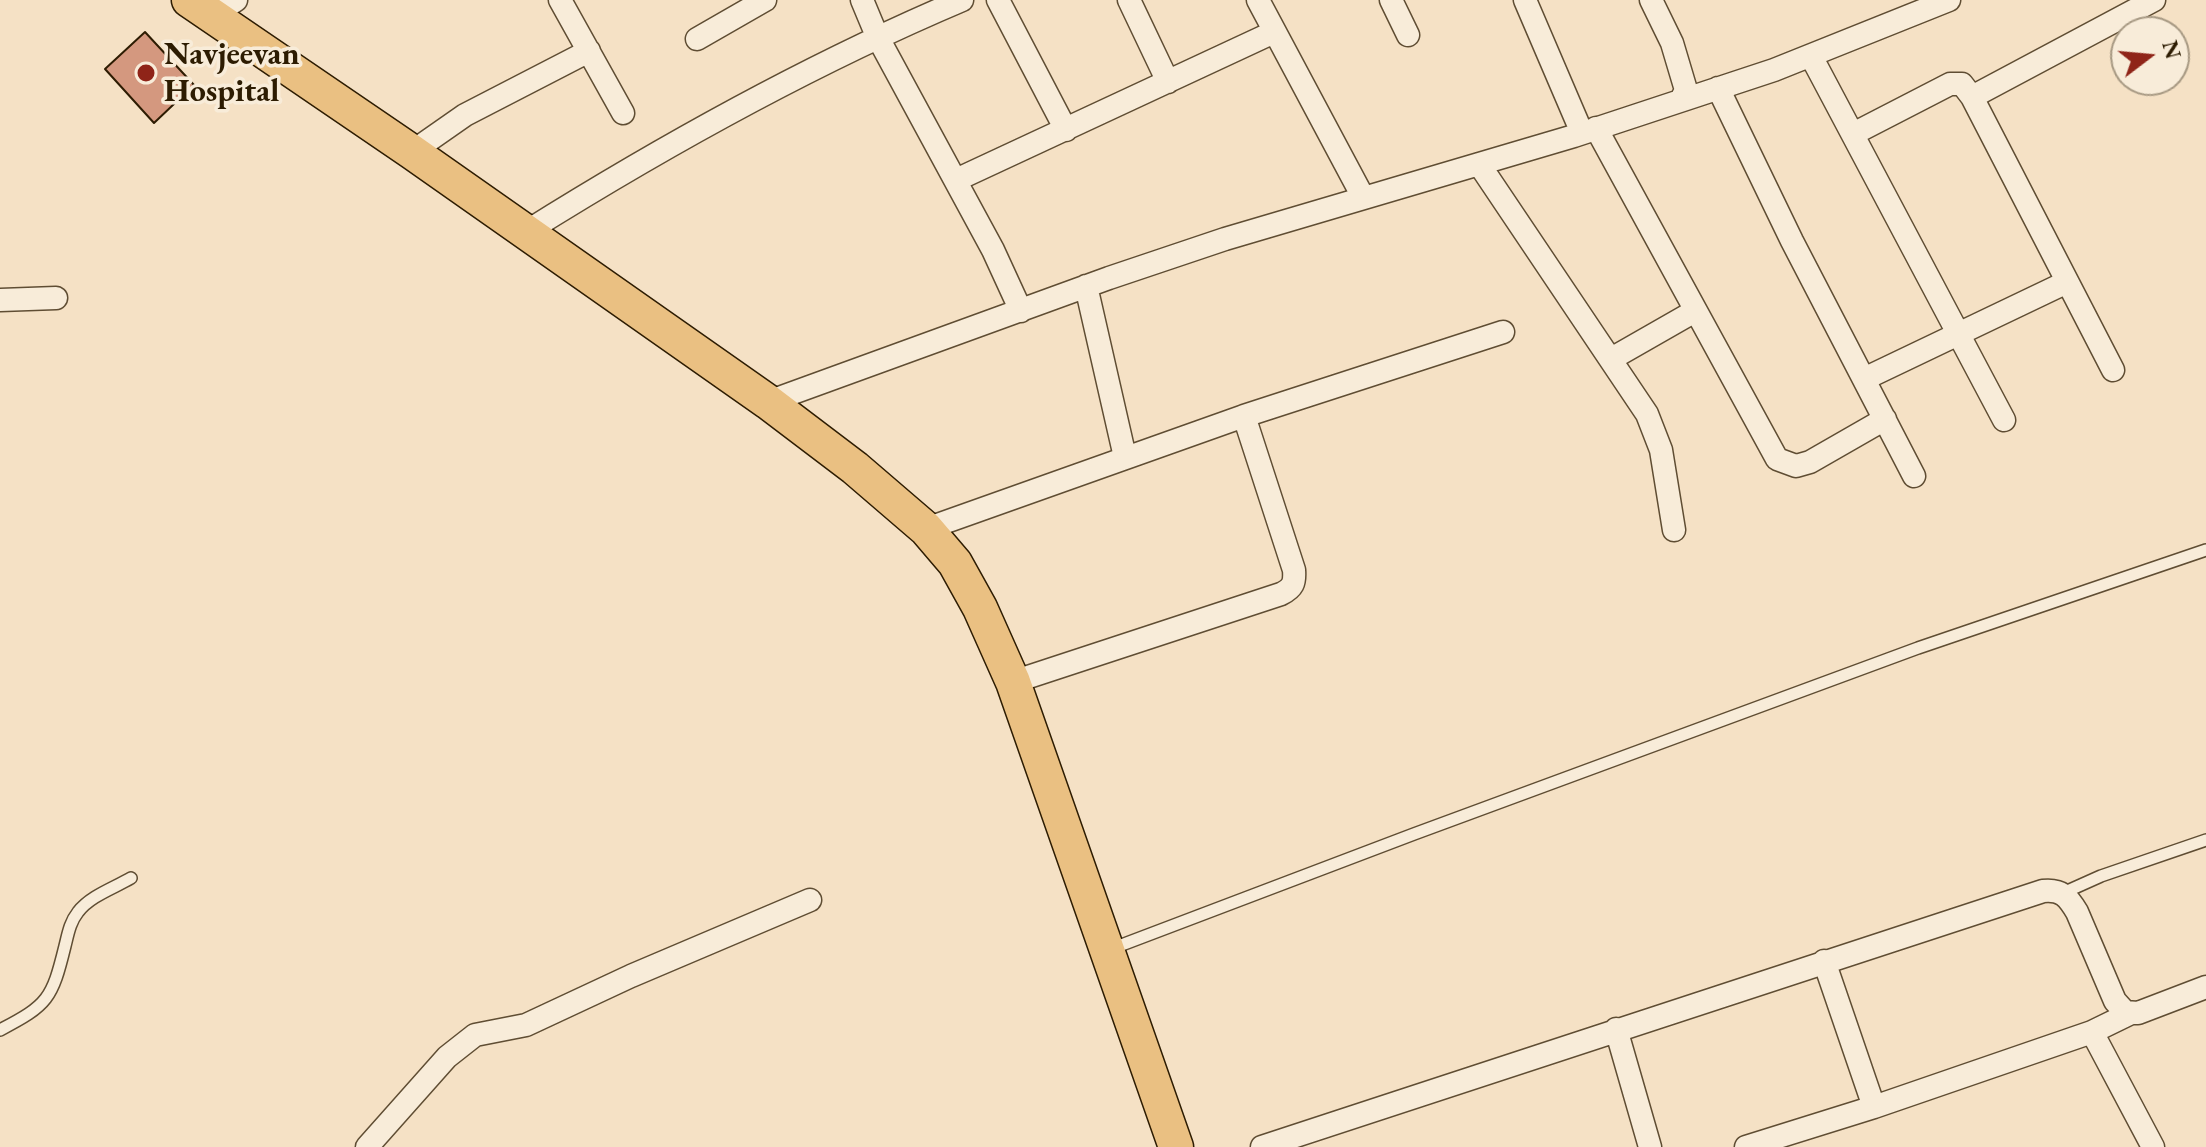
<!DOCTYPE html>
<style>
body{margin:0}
#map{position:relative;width:2206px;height:1147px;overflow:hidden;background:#f5e1c5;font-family:"EB Garamond",serif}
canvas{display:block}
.north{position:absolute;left:2110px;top:16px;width:80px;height:80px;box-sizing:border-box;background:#f8ecd9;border:2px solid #a79983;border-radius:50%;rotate:74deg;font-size:22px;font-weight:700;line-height:32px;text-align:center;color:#2d1c02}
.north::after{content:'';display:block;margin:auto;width:28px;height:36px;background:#8f2418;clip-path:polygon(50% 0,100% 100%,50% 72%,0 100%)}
</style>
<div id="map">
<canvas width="2206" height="1147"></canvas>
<div class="north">N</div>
</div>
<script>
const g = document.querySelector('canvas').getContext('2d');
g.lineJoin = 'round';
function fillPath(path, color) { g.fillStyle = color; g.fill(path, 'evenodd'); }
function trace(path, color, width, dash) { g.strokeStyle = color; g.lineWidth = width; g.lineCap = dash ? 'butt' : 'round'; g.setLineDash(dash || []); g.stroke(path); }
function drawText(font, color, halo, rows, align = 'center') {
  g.font = font + ' "EB Garamond",serif'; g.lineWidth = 7; g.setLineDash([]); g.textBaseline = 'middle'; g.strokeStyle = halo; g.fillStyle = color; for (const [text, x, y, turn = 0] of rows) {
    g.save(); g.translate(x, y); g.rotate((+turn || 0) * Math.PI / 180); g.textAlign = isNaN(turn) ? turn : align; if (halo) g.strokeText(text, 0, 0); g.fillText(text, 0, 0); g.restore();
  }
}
const building = new Path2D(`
 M145,32L194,85L154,123L105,69Z`);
fillPath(building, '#d4987f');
trace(building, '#2d1c02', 2);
const service = new Path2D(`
 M2063,893L2101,876L2206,840
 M1111,949L1414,834L1918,648L2206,550
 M0,1030C48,1005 52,999 65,946C68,934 70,922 78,912C90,896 114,888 131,878`);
const minor = new Path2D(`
 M560,0L623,113
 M862,0L877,36L993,250L1021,311
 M998,0L1066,130
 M1129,0L1168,82
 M1258,0L1363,197
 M1391,0L1408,35
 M1525,0L1582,133
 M1651,0L1672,43L1686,90L1681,100
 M212,16L236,0
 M697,39L765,0
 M1811,56L2004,420
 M1718,88L1792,241L1914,476
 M1972,97L2154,0
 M1596,128L1777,459L1796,466L1810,462L1885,419
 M1853,134L1950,84H1962L1972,97L2113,370
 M412,152L465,115L589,51
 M1479,164L1647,414L1661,450L1674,530
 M956,180L1274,32
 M526,232C665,145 811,64 962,0
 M1086,286L1125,457
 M0,300L56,298
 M1611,359L1695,311
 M1864,379L2067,282
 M768,402L1109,278L1225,239L1574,136L1774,70L1949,0
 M926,529L1244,416L1503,332
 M1013,682L1281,594C1293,588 1295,583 1294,570L1244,416
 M1824,961L1874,1107
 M1616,1029L1650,1147
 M2092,1032L2153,1147
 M367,1147L447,1057L475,1035L526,1025L631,976L810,900
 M1262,1147L2043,891C2062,889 2068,897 2077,912L2115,1001L2125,1012L2138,1013L2206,987
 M1746,1147L1874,1107L2092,1032L2131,1013`);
const primary = new Path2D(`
 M189,0L412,152L768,402L855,468L926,529L955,563L980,608L1013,682L1176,1147`);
trace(service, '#5f4d33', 14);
trace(minor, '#5f4d33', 25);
trace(primary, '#2d1c02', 37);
trace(service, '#f8ecd9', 11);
trace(minor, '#f8ecd9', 22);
trace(primary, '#eac082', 34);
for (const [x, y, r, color] of [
 [146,73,10,"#8f2418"]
]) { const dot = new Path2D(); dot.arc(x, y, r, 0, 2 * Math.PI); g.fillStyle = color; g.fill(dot); trace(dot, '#f8ecd9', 3); }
drawText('bold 32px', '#2d1c02', '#f8ecd9', [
 ["Navjeevan",164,55],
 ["Hospital",164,92]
], 'left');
</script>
